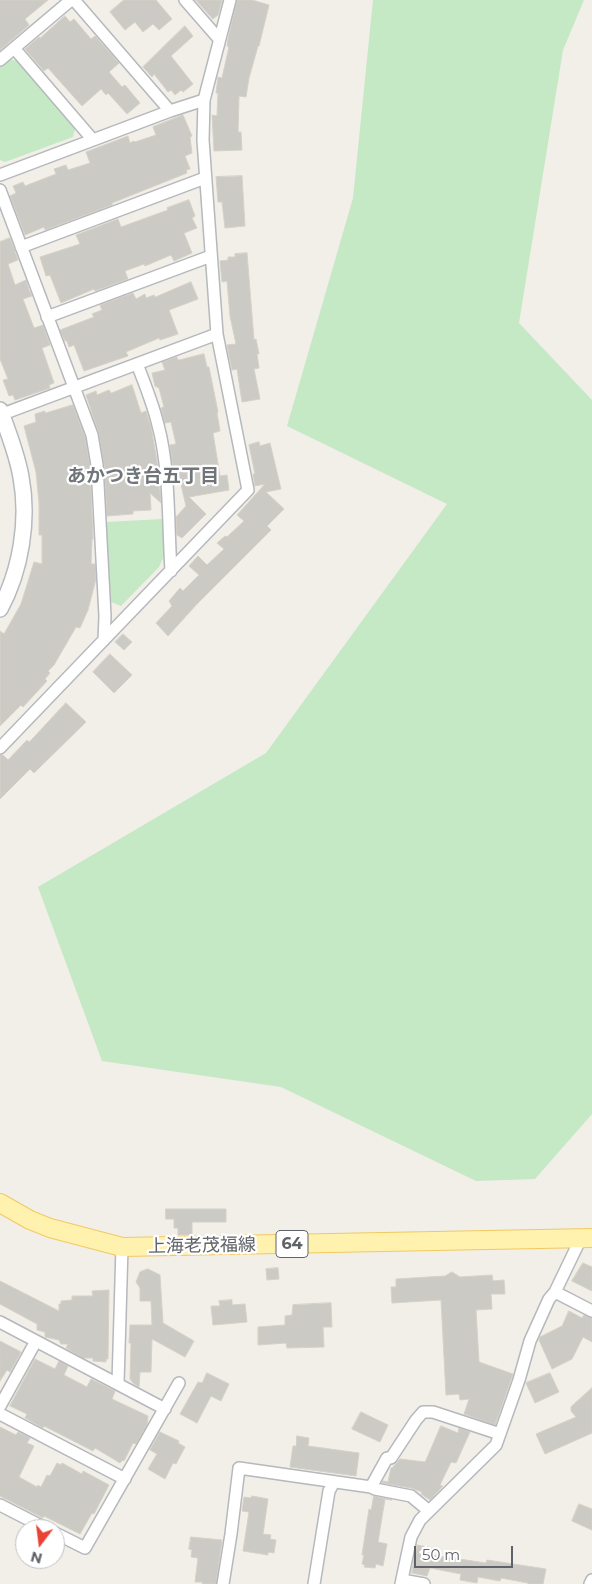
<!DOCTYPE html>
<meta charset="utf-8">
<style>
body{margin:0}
#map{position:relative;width:592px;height:1584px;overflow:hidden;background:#f1efe8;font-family:Montserrat,sans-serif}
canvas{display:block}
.north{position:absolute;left:15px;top:1519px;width:50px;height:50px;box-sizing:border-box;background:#fff;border:1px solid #bfc1c3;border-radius:50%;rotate:195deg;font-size:14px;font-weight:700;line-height:20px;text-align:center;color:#5f6368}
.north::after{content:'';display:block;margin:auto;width:18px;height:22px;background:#ea4335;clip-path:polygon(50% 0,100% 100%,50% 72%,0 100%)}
.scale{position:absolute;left:414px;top:1546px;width:99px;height:22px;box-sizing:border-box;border:2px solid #5f6368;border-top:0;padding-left:6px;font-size:15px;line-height:18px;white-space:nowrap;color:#5f6368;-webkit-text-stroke:4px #fff;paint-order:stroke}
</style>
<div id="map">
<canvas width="592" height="1584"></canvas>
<div class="north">N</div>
<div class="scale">50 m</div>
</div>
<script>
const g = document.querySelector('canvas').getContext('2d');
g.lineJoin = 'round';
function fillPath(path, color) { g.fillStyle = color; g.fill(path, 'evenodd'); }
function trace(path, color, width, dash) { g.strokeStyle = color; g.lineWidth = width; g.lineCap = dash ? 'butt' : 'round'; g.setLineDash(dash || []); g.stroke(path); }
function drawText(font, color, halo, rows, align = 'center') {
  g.font = font + ' Montserrat,"Noto Sans JP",sans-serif'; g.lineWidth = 4.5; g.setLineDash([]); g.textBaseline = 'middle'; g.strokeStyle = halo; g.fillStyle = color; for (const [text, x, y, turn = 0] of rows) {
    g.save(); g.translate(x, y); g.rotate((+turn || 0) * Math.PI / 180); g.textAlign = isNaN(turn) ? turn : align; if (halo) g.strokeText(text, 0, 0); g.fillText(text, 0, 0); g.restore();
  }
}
fillPath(new Path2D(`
 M373,0H584L563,50L519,323L592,400V1114L535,1179L476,1181L281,1087L102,1061L38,887L266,753L447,504L287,426L353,198Z
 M8,59L19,61L75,129L73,137L5,162L0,160V66Z
 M163,519L165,554L159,567L121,606L111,602L106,522Z`), '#c5e8c5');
const building = new Path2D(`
 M0,0H48L25,19L29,25L0,50Z
 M124,0H156L172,19L159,30L153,24L143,32L135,22L125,30L110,12Z
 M196,0H222L218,15L213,19Z
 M237,0H252L269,5L259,46H258L249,78L246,97L239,96L238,132H241L242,150L214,151L212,115L217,116L218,93H216L218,77L222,78L229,47L227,46L228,39Z
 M65,16L70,22L74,19L91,39L95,36L119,63L109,72L122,87L125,85L140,103L127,114L108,93L106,95L101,89L82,106L48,68L44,71L25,49L39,37L40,38Z
 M185,26L193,36L192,37L171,56L193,84L183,92L181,90L175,95L171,90L168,92L154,74L152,77L143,67Z
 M183,115L192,136L190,137L192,153L185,156L190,169L186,170L187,173L112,203V205L45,230L44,227L25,235L10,196L16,193L13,186L23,182L25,186L56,174L54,169L66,165L68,170L90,163L86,152L128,136L130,143L134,141L135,142L156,135L153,127Z
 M242,176L245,226L225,228L222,202H218L216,177Z
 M189,200L195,216L192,218L197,228L184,233L192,253L174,261L171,255L145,266L144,264L125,271L128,279L95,291L94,289L61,303L50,275L46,276L40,257L80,244L76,235L118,219L121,227L168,210L167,208Z
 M10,238L18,260L8,264L15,285L26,280L29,290L32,296L23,299L34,328L43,325L50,345L42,348L54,383L49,385L50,388L15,400L13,395L9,396L3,380L8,379L0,359V242Z
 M247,253L254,340L256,339L259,354H257L259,368L254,369L260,399L242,402L237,369L232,370L227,345L236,344L230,316L227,281L222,282L220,261L228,260V257H235V254Z
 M191,282L198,299L169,310L178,334L160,340L159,338L126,352L128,356L84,371L74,345L69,347L67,341H65L60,330L94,317L92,314L102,310L100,305L133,293L136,299L145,294L146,298L154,295L155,297Z
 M204,354L207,367H209L218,412L217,413L220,431L213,433L220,476L227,475L229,490L189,497L206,514L182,538L177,535L176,517L186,506L179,476L174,477L170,445L176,444L171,422L165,423L161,408L164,407L159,388L155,386L152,373L165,370L162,362L177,357L178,360Z
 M132,385L141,413L146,411L151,427L157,461L161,503L150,493L151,510L133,511V514L107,516L104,465L99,434L86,395L96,391L97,395L109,390L111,393Z
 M73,405L85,437L90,466L93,539H92L91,564H95L96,579L88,610L80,628L76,627L54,665L48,671L50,673L45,679L47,681L23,707L21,705L0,726V631L4,634L21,604L34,562L42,564V535H39V503L36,472L24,426L36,422L35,414L45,411V413Z
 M259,442L260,446L270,443L281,489L266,492L284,509L267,526L271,530L197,604L168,636L156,623L172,606L169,601L180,588L183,591L199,575L189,566L198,556L207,565L224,549L217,543L225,536L227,537L244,521L237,515L265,484L255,486L253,474H255L249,445Z
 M123,634L132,642L124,650L115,642Z
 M110,654L132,675L114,693L93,672Z
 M66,703L86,722L34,773L30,769L0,799V755H3L8,760L27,740L29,742Z
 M166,1209H226V1222H192V1235H178V1228H174V1219H166Z
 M583,1263L592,1267V1291L572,1281Z
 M278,1268L279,1279L267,1280L266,1269Z
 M148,1269L160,1275L163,1323L194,1341L185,1357L152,1339L151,1372H140L139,1387L133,1383L130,1379L131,1343H129L130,1325H152L151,1301H140V1288L136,1282L140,1272Z
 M452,1272L460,1277L492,1275L493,1281L504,1280L505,1294H491L492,1309L476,1310L479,1362L513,1374L495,1425L464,1414L469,1399L460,1400L459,1394L446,1395L441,1300L392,1303L391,1287H396V1279L445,1276Z
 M0,1281L59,1311V1304H61V1301L72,1300V1296H93L92,1291L109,1290L108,1359H106V1362L93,1361V1358H83L66,1348L68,1344H61L59,1340L45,1337V1332L37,1330V1324L0,1304Z
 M232,1300V1305L245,1304L247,1322L213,1325L211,1306H220L219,1301Z
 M331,1303L332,1327H323L324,1347L287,1348L286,1343L258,1345V1327L285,1325V1316L292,1315L293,1305Z
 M569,1311L582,1318L584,1315L592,1318V1342L583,1337L572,1359L552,1369L539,1340L540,1337L562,1326Z
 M0,1341L21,1352L10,1372L7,1370L0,1381Z
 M35,1359L55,1369L59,1361L68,1366L64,1375L87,1387L91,1379L115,1391L112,1399L148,1416L147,1425L136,1444L133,1443L124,1461L123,1460L120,1463L95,1448L93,1451L44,1426L43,1428L25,1418L27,1414L10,1406Z
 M207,1373L229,1384L221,1401L211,1396L197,1423L180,1414L198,1382L202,1383Z
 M550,1373L559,1392L535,1403L526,1383Z
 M592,1388V1433L545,1454L536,1434L576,1417L571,1411V1407Z
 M361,1412L388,1425L380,1442L352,1429Z
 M441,1426L458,1433L459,1428L470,1432L456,1463L451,1462L440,1485L443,1486L430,1500L421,1494L422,1492L411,1488L382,1483L383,1481L388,1482L391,1468H392L400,1459L425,1462Z
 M0,1427L16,1435L18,1432L30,1438L27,1443L34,1446L32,1450L19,1477L37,1487L38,1485L41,1487L47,1475L50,1476L57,1463L61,1465L62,1463L82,1474L83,1471L109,1485L94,1514L92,1513L80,1534L44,1516L43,1518L0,1496Z
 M160,1432L179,1441L178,1443L185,1447L176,1464L173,1463L165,1479L148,1469L157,1454L150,1450Z
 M297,1436L309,1438L308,1446L359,1453L356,1476L290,1467L293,1446H296Z
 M252,1496L268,1499L263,1534L271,1535L270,1539L276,1540L274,1553L268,1552V1555L243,1551L249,1512L242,1511L244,1497L251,1498Z
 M374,1496L392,1500L385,1499L378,1542L387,1544L383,1566L376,1564L375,1568L364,1567L365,1565L362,1564L364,1555H362L369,1509L371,1510Z
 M579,1504L592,1509V1530L572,1521Z
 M191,1537L222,1540L216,1584H202L203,1582H195L198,1558L191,1557L192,1550L189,1549Z
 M417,1545L433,1548L432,1555L486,1563L487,1560L546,1569L543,1584H528V1583L501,1578L500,1581L478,1577L477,1583L460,1580L461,1574L430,1568L427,1576L412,1573Z`);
fillPath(building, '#cccac5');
trace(building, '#d6d1c6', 1);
const street = new Path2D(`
 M74,0L170,111
 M185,0L219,39
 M14,48L93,140
 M0,60L71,0
 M0,175L170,111L204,100
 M0,190L92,435L97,465L105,616L104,640
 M21,247L205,178
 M47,317L211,256
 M137,364C145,384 153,404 158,425C170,469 168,525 171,571
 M0,415L217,334
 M0,748L248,490L217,334L203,140L204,100L230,0
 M555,1292L592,1311
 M0,1322L165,1409
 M118,1383L122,1247
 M0,1406L36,1341
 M0,1414L125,1479
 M371,1487L375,1489L411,1496L429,1511
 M0,1505L47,1529
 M55,1533L85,1548L179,1383
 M402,1580L424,1584
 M223,1584L231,1534L239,1468L371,1487L387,1458H391L416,1420L423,1412H433L500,1434
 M314,1584L329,1491L334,1482
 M401,1584L411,1537L420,1520L496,1445L519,1380L530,1341L549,1299L555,1292L581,1238
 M590,1584L592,1580`);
const secondary = new Path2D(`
 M0,410C8,431 17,454 21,477C29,520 21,570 0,609`);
const primary = new Path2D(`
 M0,1203L30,1220L50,1228L122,1247L592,1238`);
trace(street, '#b5b8bc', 14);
trace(secondary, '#b6babf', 18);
trace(primary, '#f2c960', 20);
trace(street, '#fff', 11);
trace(secondary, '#fff', 15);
trace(primary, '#fff2af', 18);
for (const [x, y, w] of [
 [292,1244,32]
]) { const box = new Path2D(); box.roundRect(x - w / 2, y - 13.5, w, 27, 4); g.fillStyle = '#fff'; g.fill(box); trace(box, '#5f6368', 1); }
drawText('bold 16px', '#5f6368', null, [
 ["64",292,1244]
]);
drawText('18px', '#5f6368', '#fff', [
 ["上海老茂福線",202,1246,-1]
]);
drawText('bold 19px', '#70757a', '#fff', [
 ["あかつき台五丁目",143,476]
]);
</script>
